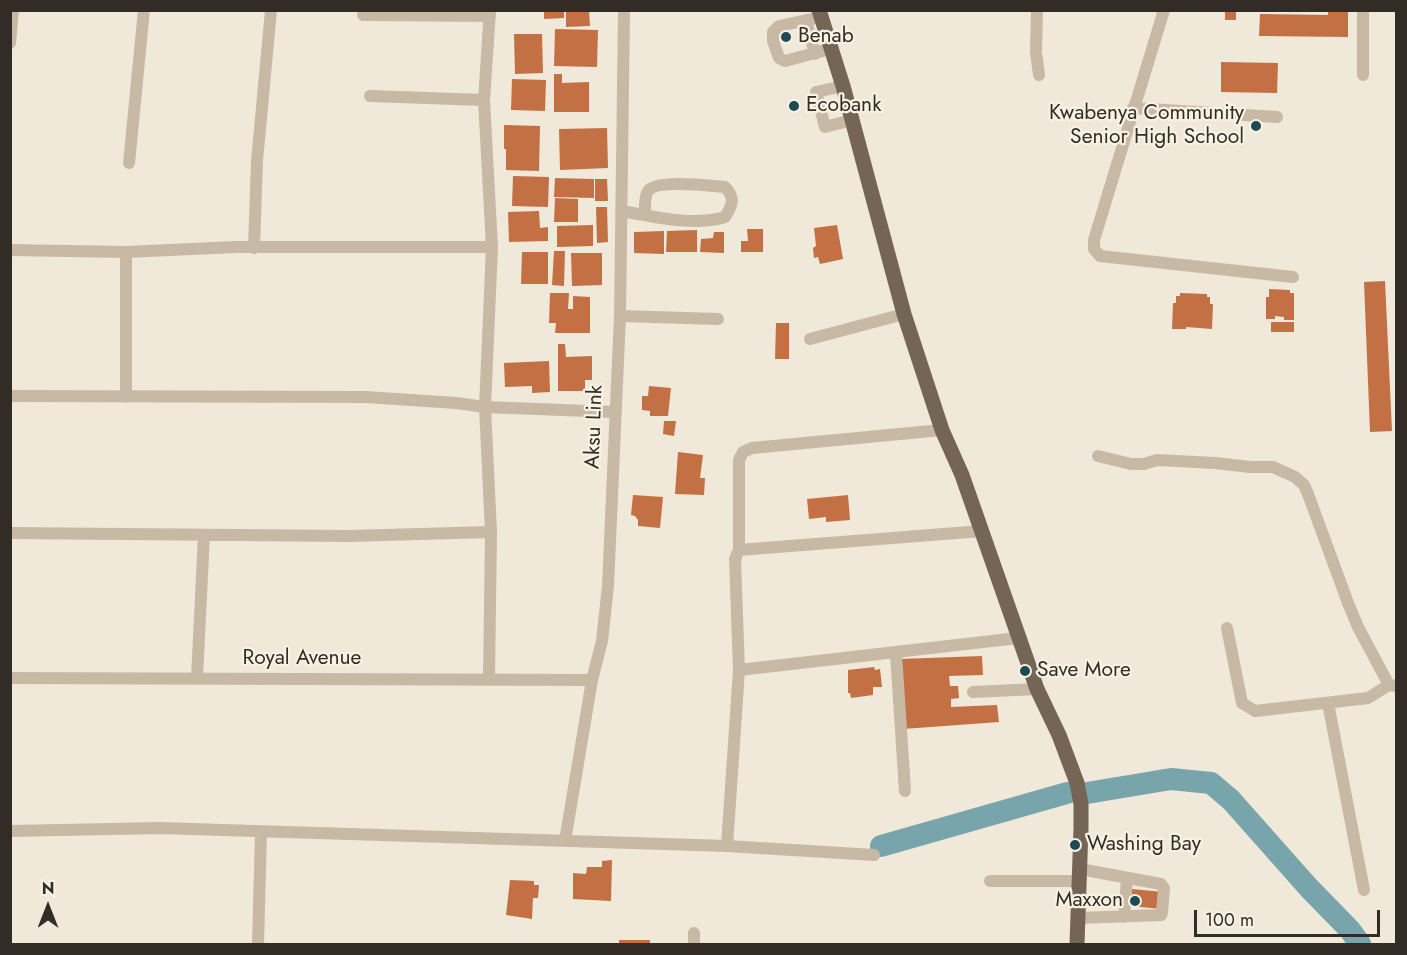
<!DOCTYPE html>
<style>
body{margin:0}
#map{position:relative;width:1407px;height:955px;overflow:hidden;background:#f0e8d8;font-family:Jost,sans-serif}
canvas{display:block}
.frame{position:absolute;inset:0;border:12px solid #332c26;pointer-events:none}
.north{position:absolute;left:18px;top:877px;width:60px;height:60px;-webkit-text-stroke:4px #f8f1e4;paint-order:stroke;rotate:0deg;font-size:16px;font-weight:700;line-height:24px;text-align:center;color:#332c26}
.north::after{content:'';display:block;margin:auto;width:21px;height:27px;background:#332c26;clip-path:polygon(50% 0,100% 100%,50% 72%,0 100%)}
.scale{position:absolute;left:1194px;top:910px;width:186px;height:27px;box-sizing:border-box;border:3px solid #332c26;border-top:0;padding-left:8px;font-size:18px;line-height:21px;white-space:nowrap;color:#332c26;-webkit-text-stroke:4px #f8f1e4;paint-order:stroke}
</style>
<div id="map">
<canvas width="1407" height="955"></canvas>
<div class="frame"></div>
<div class="north">N</div>
<div class="scale">100 m</div>
</div>
<script>
const g = document.querySelector('canvas').getContext('2d');
g.lineJoin = 'round';
function trace(path, color, width, dash) { g.strokeStyle = color; g.lineWidth = width; g.lineCap = dash ? 'butt' : 'round'; g.setLineDash(dash || []); g.stroke(path); }
function fillPath(path, color) { g.fillStyle = color; g.fill(path, 'evenodd'); }
function drawText(font, color, halo, rows, align = 'center') {
  g.font = font + ' Jost,sans-serif'; g.lineWidth = 4.5; g.setLineDash([]); g.textBaseline = 'middle'; g.strokeStyle = halo; g.fillStyle = color; for (const [text, x, y, turn = 0] of rows) {
    g.save(); g.translate(x, y); g.rotate((+turn || 0) * Math.PI / 180); g.textAlign = isNaN(turn) ? turn : align; if (halo) g.strokeText(text, 0, 0); g.fillText(text, 0, 0); g.restore();
  }
}
trace(new Path2D(`
 M1087,793L1171,779L1211,783L1231,800L1309,888L1350,930L1360,944
 M881,846L1067,793`), '#78a4ac', 22);
fillPath(new Path2D(`
 M544,10H564V18L544,19Z
 M566,10H589L590,26L566,27Z
 M1328,10H1348V37L1259,36L1260,14L1328,15Z
 M1225,11H1236V20H1225Z
 M555,29L598,30L597,67L554,66Z
 M514,34H542L543,73L515,74Z
 M1221,62L1278,63L1277,93L1221,92Z
 M554,74H562V83L589,82V112H554Z
 M512,79L546,80L545,111L511,110Z
 M504,125L540,126L539,171L506,170V149H504Z
 M607,128L608,168L560,170L559,129Z
 M513,176L549,177L548,207L512,206Z
 M555,178L594,179V198L554,197Z
 M595,179H607L608,201H595Z
 M555,198L578,199V222H554Z
 M596,207H607L608,242L597,243Z
 M539,211L540,228L548,227V241L509,242L508,212Z
 M593,225V246L557,247V226Z
 M837,225L843,259L820,264L818,257L814,258L813,248L816,246L814,228Z
 M747,229H763V252H741V241H748Z
 M697,230V252H666L667,231Z
 M664,231V254L634,253V232Z
 M714,232H724V253L700,252L701,239L713,238Z
 M554,251H565L564,286L552,285Z
 M522,252H548V284H521Z
 M571,253H602V285L572,286Z
 M1385,281L1392,431L1370,432L1364,282Z
 M1269,289L1290,290V293H1294V320H1284V317L1275,316V319H1266V297H1269Z
 M550,293H569L568,309H573V296L590,297V333H555L556,323H549Z
 M1180,293L1207,294V297H1210V304H1213L1212,329L1186,327V329H1172L1173,303H1176V296H1180Z
 M1271,322H1294V332H1271Z
 M776,323H789V359H775Z
 M558,344H565L566,357L592,356V380H585V391H558Z
 M549,361L550,392L532,393V386L505,387L504,363Z
 M649,386L671,388L668,416H650V411L642,410V396H648Z
 M664,421H676L674,436L663,434Z
 M678,452L703,455L700,478H705L704,495L675,494Z
 M633,495L663,497L660,528L638,526V520L635,516L631,515Z
 M848,495L850,520L826,522V517L809,519L807,499Z
 M982,656L983,675L949,676L950,686H958L959,698L951,699V707L997,705L999,722L903,729L900,659Z
 M874,667L875,670L880,669L882,687H873V695L851,698L850,693H848V670Z
 M612,860L611,901L573,899V873L586,874L587,867H602V861Z
 M510,880L534,881V885H539L538,898H533L532,919L506,915Z
 M1132,889L1163,892L1161,909L1131,906Z
 M619,940H650V944H619Z`), '#c37144');
trace(new Path2D(`
 M1037,10L1036,52L1039,75
 M1164,10L1094,240V249L1100,256L1293,277
 M1363,10V75
 M363,15L490,16
 M821,17L779,26L773,32V41L779,58L785,61L830,49
 M806,20L815,54
 M10,43L13,10
 M843,86L816,92L825,127L852,120
 M370,96L484,100
 M1133,108L1277,117
 M129,163L144,10
 M621,211C653,216 692,227 725,217C732,206 736,198 725,187C710,186 657,179 648,191C644,197 645,208 645,215
 M254,248L257,161L271,10
 M10,250L126,252L236,247H492
 M620,316L718,319
 M810,339L904,314
 M10,396L366,397L456,403L485,407L614,412
 M126,397V252
 M1098,456L1131,464H1144L1157,460L1215,463L1250,467H1273L1295,477L1304,485L1308,494L1348,603L1358,627L1389,685L1396,686
 M10,533L349,536L491,532
 M739,550V460L743,452L752,448L942,430
 M1227,628L1242,703L1255,711L1368,698L1389,685
 M896,654L905,791
 M739,670L735,559L739,550L982,531
 M10,678L592,680
 M197,678L204,535
 M489,680L491,532L485,407L492,247L484,100L490,10
 M973,692L1037,689
 M1328,703L1364,890
 M10,831L160,828L727,846L874,855
 M565,841L592,680L602,641L608,586L620,316L624,10
 M727,846L739,670L1018,638
 M990,881H1080
 M1124,917L1127,879
 M1078,918L1161,915L1162,913L1164,888L1161,884L1080,869
 M258,944L261,832
 M694,944V933`), '#c8b9a5', 12);
trace(new Path2D(`
 M819,10L843,86L904,314L942,430L962,475L1037,689L1059,735L1077,783L1081,804V828L1077,944`), '#756557', 15);
for (const [x, y, r, color] of [
 [786,37,6,"#1d4a53"],
 [794,106,6,"#1d4a53"],
 [1256,126,6,"#1d4a53"],
 [1025,671,6,"#1d4a53"],
 [1075,845,6,"#1d4a53"],
 [1135,901,6,"#1d4a53"]
]) { const dot = new Path2D(); dot.arc(x, y, r, 0, 2 * Math.PI); g.fillStyle = color; g.fill(dot); trace(dot, '#f8f1e4', 2); }
drawText('21px', '#332c26', '#f8f1e4', [
 ["Benab",798,37],
 ["Ecobank",806,106],
 ["Kwabenya Community",1244,114,"right"],
 ["Senior High School",1244,138,"right"],
 ["Save More",1037,671],
 ["Washing Bay",1087,845],
 ["Maxxon",1123,901,"right"]
], 'left');
drawText('21px', '#332c26', '#f8f1e4', [
 ["Aksu Link",595,427,-88],
 ["Royal Avenue",302,659]
]);
</script>
